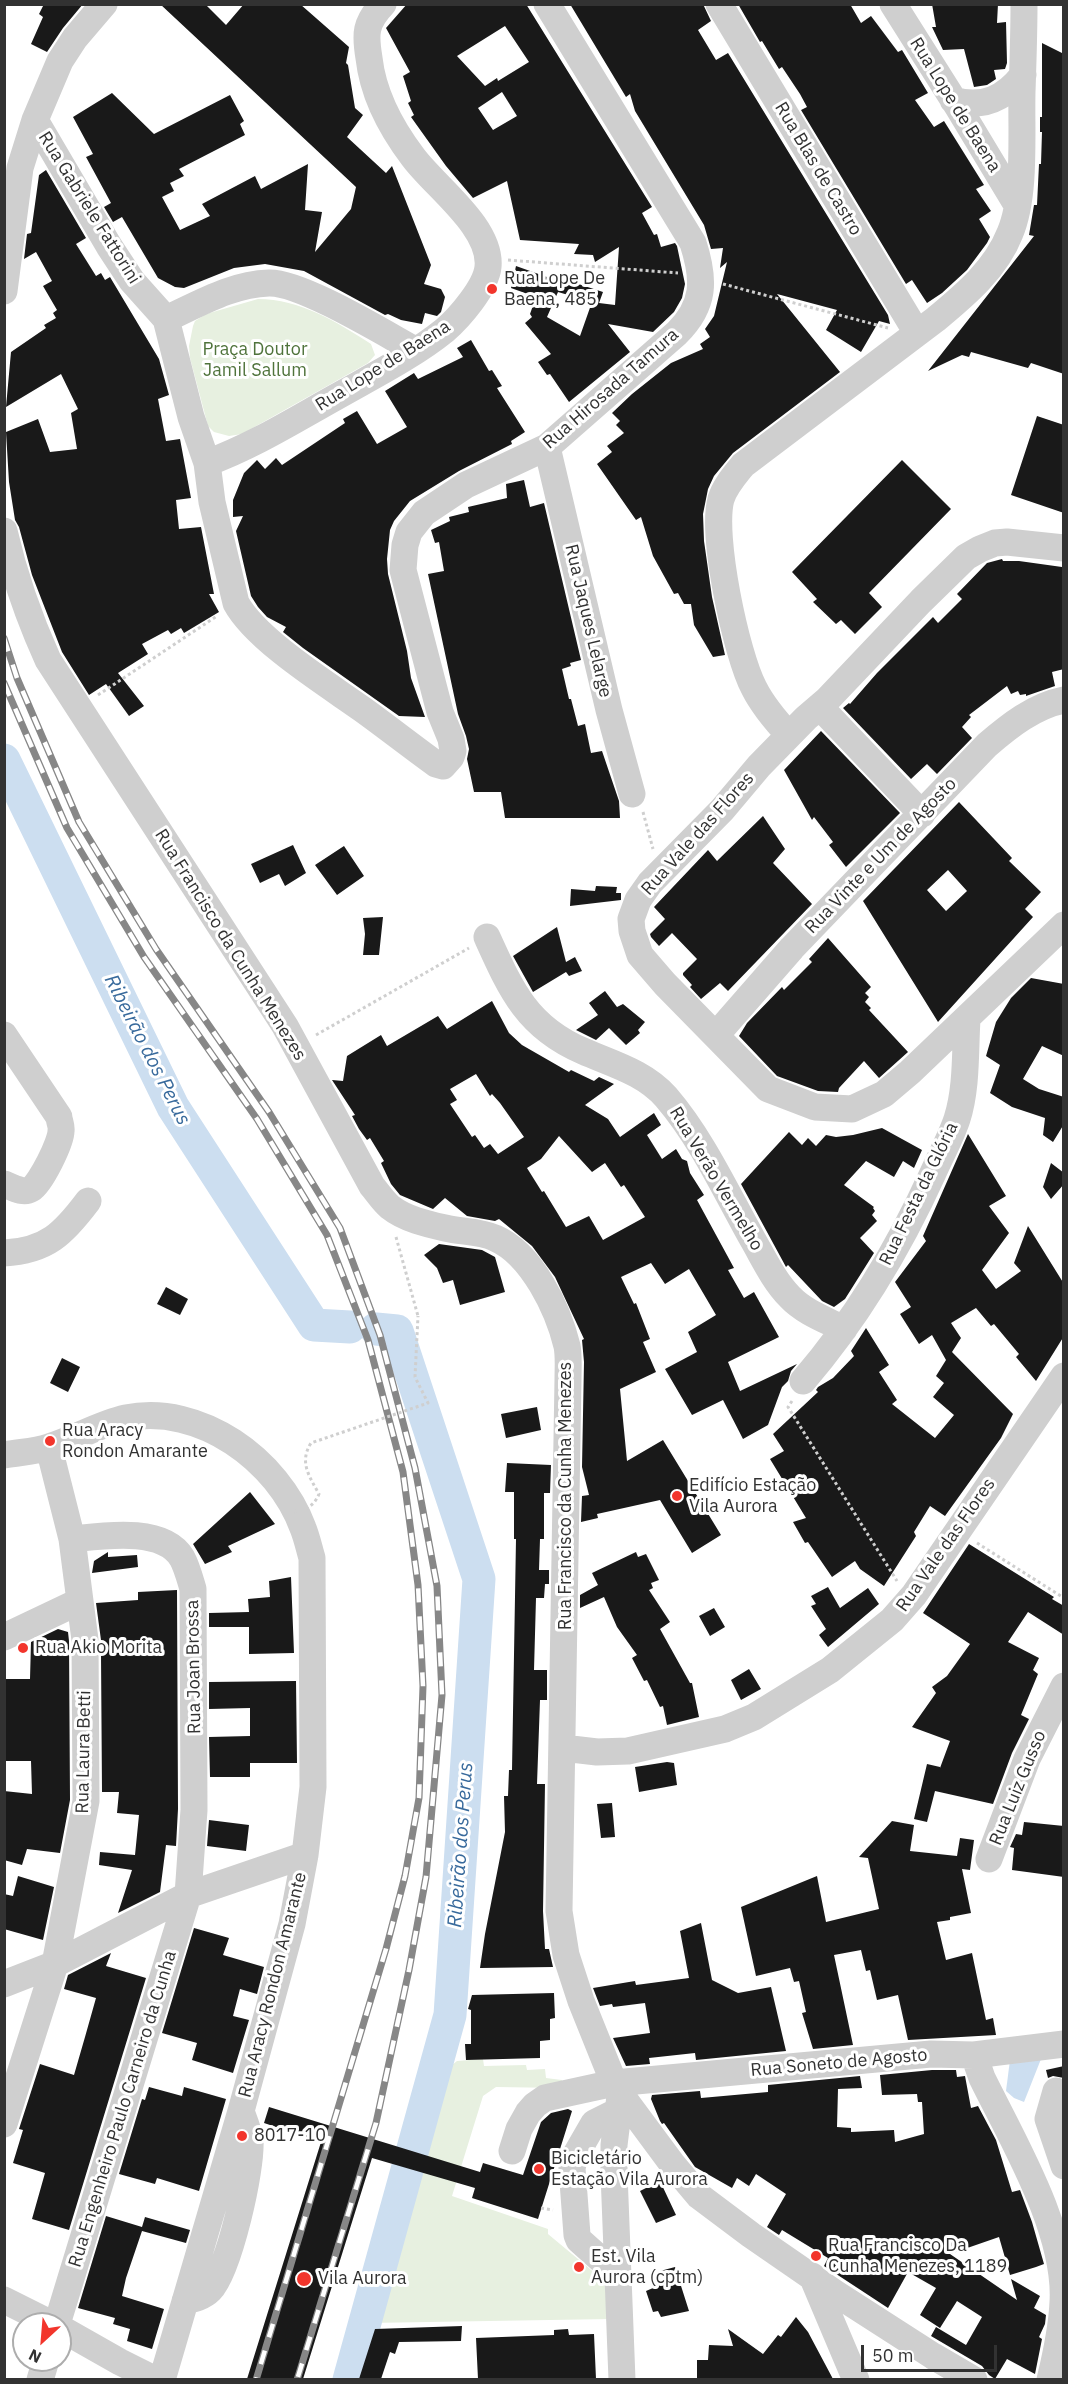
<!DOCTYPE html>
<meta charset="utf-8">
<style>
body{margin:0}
#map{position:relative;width:1068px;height:2384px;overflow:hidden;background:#fff;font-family:"IBM Plex Sans",sans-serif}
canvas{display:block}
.frame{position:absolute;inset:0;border:6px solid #323232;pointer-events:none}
.north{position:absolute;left:12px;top:2312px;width:60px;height:60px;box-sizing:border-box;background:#fff;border:2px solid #adadad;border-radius:50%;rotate:206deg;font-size:16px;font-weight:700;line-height:24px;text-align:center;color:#323232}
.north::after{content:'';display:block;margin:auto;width:21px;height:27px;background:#f2352c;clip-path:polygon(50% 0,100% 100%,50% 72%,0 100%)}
.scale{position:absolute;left:861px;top:2345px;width:136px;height:27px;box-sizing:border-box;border:3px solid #323232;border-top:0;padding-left:8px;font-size:18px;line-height:21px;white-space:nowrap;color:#323232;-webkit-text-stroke:4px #fff;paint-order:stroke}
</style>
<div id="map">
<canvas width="1068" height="2384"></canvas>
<div class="frame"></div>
<div class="north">N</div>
<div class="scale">50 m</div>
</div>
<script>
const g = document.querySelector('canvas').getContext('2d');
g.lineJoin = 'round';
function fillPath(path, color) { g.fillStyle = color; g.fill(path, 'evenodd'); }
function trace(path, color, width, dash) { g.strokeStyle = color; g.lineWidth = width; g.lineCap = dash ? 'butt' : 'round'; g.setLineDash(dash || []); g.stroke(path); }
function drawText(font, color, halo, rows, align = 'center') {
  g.font = font + ' "IBM Plex Sans",sans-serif'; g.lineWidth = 6; g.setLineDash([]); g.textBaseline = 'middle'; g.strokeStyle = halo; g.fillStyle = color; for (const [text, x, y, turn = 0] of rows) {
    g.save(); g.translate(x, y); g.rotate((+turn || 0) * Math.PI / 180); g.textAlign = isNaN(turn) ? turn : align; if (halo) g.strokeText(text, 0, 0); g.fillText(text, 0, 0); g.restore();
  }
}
fillPath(new Path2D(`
 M258,299C300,299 337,322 371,344L375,355L368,363L242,434L229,436L214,432L208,426L190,358L189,346L193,326L195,321L206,314Z
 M483,2059L484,2066L526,2065L527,2070L545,2069L546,2078L562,2080L561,2088L496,2087L483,2096L452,2196L548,2229V2234L608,2284L611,2319L368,2323L447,2069L457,2061Z`), '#e7f0e0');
fillPath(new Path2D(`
 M1041,2059L1024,2102L1014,2098L1006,2091L1010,2060Z`), '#ccdef0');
trace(new Path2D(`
 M4,760L173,1107L314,1325L350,1327
 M349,2380L450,2015L479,1579L397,1331L376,1329`), '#ccdef0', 33);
fillPath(new Path2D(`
 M44,4H83L63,28L47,52L31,44L43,17L39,14Z
 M160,4H205L226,25L244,4H300L349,47L346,63L348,65L355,108L363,115L347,137L386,173L392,166L431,265L424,284L441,289L445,297L441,312L437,316L425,313L422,324L401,320L388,314L385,315L304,271L265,264L234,268L184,288L175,287L158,278L122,217L113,222L104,207L111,203L86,157L93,154L73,117L112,93L154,134L230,95L244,121L240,124L245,135L179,169L184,176L170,183L174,191L162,197L180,230L210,216L202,204L255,176L261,189L308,164L305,210L322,212L315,252L351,209L356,187Z
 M407,4H526L652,207L642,213L654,235L657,234L661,247L675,243L677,246L685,284L682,298L674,312L653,332L608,324L630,352L569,402L550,374L547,375L538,362L551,354L525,323L532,317L530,314L536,297L511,288L516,266L561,282L563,279L603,292L599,303L615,305L619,247L595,262L593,255L574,254L579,244L520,240L507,181L473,198L446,166L411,117L414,115L408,103L411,101L403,76L410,72L386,28ZM505,26L529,62L498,81L497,78L485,86L457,56ZM502,92L517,116L493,130L478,108ZM558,292L592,302L580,336L547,317Z
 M570,4H703L711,21L698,30L716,60L728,53L888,315L890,324L879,321L861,352L826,330L837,310L777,294L840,372L733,453L714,476L708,489L703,514L704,541L712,597L725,655L713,657L694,625L691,604H684L678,593L674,594L653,556L641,517L636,520L597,464L612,452L607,446L624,433L616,425L620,421L612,413L632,394L671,363L703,349L700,344L710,337L705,329L714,316L727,262L720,268L723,248L711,249L704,225L635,111L630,94L626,97Z
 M738,4H850L861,23L871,16L898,52L902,50L928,93L915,100L934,127L944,121L984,185L976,189L991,211L979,219L990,237L987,243L967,270L942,293L927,303L912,280L906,284L801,110L807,107L800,94L782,67L779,69L762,41L760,42Z
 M932,4H998L997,23L1006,22L1007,63L1005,69L994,70L996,79L987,85L974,87L964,49L943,50L932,27H936Z
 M1042,43L1064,54V374L1031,363L1028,368L971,352L969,357L962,355L928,371L1034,236L1029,235L1034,205H1037L1039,164H1041L1042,132H1040V117H1042Z
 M46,170L86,238L76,244L96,276L101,273L105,280L110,277L159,359L169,395L158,399L166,441L180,439L191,498L176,500L179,529L201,527L214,594H209L219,612L184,633L181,628L171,634L168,630L142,644L148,654L118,673L144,706L129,716L106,684L89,695L62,652L32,575L19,527L15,520L9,482L6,432L38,419L50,452L77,449L71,413L78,409L61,374L6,407L11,352L46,328L44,325L56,318L53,313L57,310L43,286L52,281L36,252L24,259L27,234L31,233L39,175Z
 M471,340L489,371L492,370L502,386L497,388L525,432L511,441L512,444L459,471L410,501L394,521L390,530L387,559L388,574L407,651L411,678L425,717L399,716L303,648L283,632L286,627L267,617L258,607L251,596L236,531L243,516L233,517V500L244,473L257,460L265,469L276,458L282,465L345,423L343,419L357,411L377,444L407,427L385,391L414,373L418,379L463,357L457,348Z
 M1037,416L1064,425V513L1011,495Z
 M902,460L951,509L869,593L882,607L855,634L841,620L836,624L813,602L817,599L792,572Z
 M524,480L530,507L544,503L581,660L570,663L571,666L562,669L569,699H571L578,726L585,724L591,753L602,751L619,801L620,818H505L501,792H474L467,759L469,749L466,736L458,714L428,574L444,571L439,542L435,543L431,530L450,521L449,517L469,512L468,507L507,498L506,484Z
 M1002,559L1003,561H1019L1062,567L1064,669L1052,672L1055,686L1026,696V694L1020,695L1018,691L1011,694L1007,686L969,715L971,717L962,727L972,738L937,774L927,764L911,779L843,708L849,703L850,704L877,673L933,617L938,623L962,599L957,594L987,563Z
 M821,731L900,813L846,867L829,845L833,842L814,817L812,820L784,770Z
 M959,802L1012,858L1009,861L1041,892L1025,909L1033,917L938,1022L863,901ZM948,870L967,891L946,911L927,890Z
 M763,816L785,849L773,863L812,904L728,991L720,983L701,999L690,987L692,985L683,975V973L697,959L672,933L659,946L651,937L650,934L665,919L654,907L708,850L717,861Z
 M293,845L306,873L285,886L279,874L260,883L251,864Z
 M344,846L364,876L337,895L315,865Z
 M596,886L617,887L616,893H621V900L570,906L571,889L595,891Z
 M383,917L379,955H363L365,934L363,918Z
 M557,927L566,962L575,957L582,971L569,976L566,972L533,992L513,956Z
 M828,938L871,987L865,993L869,997L865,1002L871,1008L869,1010L908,1052L879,1078L864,1061L839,1088L838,1092L818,1091L777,1076L739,1036L747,1023L782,987L784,990L812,962L809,959Z
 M1031,978L1064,984V1056L1042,1046L1023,1079L1039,1089L1064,1097V1124L1053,1142L1043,1135L1045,1118L1012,1107L990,1093L1000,1065L986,1056L996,1022L1011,998Z
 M605,991L617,1007L623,1004L645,1022L638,1030L640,1033L626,1045L609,1028L596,1040L576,1030L598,1015L589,1003Z
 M492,1001L509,1033L522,1045L569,1072L571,1070L594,1081L599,1077L614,1084L585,1105L608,1119L620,1137L654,1113L661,1125L647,1135L662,1159L676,1149L682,1159L687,1161L690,1173L704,1195L697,1200L734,1268L728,1270L744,1298L754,1292L779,1337L728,1362L740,1391L797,1364L791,1371L788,1381L782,1387L768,1425L743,1439L723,1400L692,1415L665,1369L697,1352L688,1332L716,1315L689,1269L665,1284L651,1263L621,1277L634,1304L636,1303L650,1339L643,1342L656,1372L620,1389L627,1461L663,1440L721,1535L692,1553L660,1500L597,1514L598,1518L581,1522L582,1496L589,1495L582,1467L584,1362L582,1340L584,1339L555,1277L532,1246L499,1219L495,1221L467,1216L445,1198L433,1209L400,1195L391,1184L381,1163L384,1161L370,1138L367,1140L359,1129L352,1116L355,1115L332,1080L343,1081L347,1056L381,1035L387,1046L438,1016L447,1029ZM476,1074L490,1096L492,1094L500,1103L524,1137L498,1154L490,1144L484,1148L475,1135L472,1137L450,1104L457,1100L450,1089ZM559,1136L592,1172L605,1163L621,1187L624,1185L645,1217L603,1240L589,1216L566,1227L544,1191L542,1192L527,1168L541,1159Z
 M882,1128L922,1150L914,1168L903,1161L894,1177L866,1161L844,1185L874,1207L873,1208L875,1211L872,1215L877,1221L860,1238L874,1253L845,1299L834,1307L822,1301L788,1265L786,1267L741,1184L789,1132L802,1145L808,1138L816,1146L826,1135L836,1137L853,1135Z
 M968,1134L1006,1196L989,1206L1009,1233L982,1270L996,1289L1021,1271L1014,1263L1028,1226L1064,1284V1336L1036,1381L1016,1357L1019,1354L994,1324L991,1326L976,1308L951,1323L961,1338L952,1352L1013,1414L1001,1438L945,1516L930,1506L914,1532L916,1536L884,1586L860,1569L855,1561L832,1577L808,1542L805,1543L793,1522L806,1518L770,1459L784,1451L773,1434L818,1392L816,1390L818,1387L833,1378L854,1356L851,1351L866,1328L889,1365L879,1372L897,1400L892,1404L935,1438L954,1415L933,1397L944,1383L936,1376L946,1360L932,1335L919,1344L900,1314L911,1307L895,1282L926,1241L923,1236Z
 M1051,1163L1064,1173V1184L1051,1199L1043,1187Z
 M439,1244L482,1250L495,1257L505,1292L460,1305L453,1280L443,1283L437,1268L424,1255Z
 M166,1287L188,1299L180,1315L157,1304Z
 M62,1358L80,1367L68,1392L50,1383Z
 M537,1407L541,1430L506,1438L501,1414Z
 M507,1463L551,1465L550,1493H544V1539H540L539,1570H549V1584H545L544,1598H536L534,1670H547V1700H540L537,1784H545L543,1911L545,1949H549L553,1967L480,1968L485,1934L505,1832L504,1796H508L509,1770H512L516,1539H514V1492H505Z
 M250,1492L275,1524L228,1546L232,1552L205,1564L193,1544Z
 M969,1544L1054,1597L1052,1599L1064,1606V1635L1028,1612L1008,1642L1039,1658L1033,1670L1038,1674L1021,1715L1029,1719L1012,1753L993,1804L935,1791L927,1822L914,1819L927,1764L940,1767V1768L950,1741L912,1727L936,1693L932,1687L947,1676L970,1644L923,1613Z
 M108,1552V1557L137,1555L138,1567L92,1573L94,1561Z
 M636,1552L638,1557L646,1554L659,1580L651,1583L653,1588L649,1590L670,1622L660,1629L690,1683H692L699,1717L667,1725L663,1706L660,1707L647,1680L644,1681L632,1658L637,1655L617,1627L604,1597L580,1608V1595L598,1585L592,1573Z
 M291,1577L294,1653L249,1654V1627H209V1613L249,1612L248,1599L270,1597L269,1581Z
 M828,1587L840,1608L868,1588L879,1604L828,1647L819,1635L826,1629L811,1606L816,1604L811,1596Z
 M177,1590L178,1809L176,1846L166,1845L160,1892L118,1913L132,1870L99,1865L100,1852L135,1855L139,1815L117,1813L119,1792H102L101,1654L103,1655L96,1603L138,1600V1592Z
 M714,1608L725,1627L710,1636L699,1616Z
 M58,1629L68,1632L69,1641L70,1800L60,1853L27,1849L22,1865L4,1860V1791L32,1794L31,1761H4V1679H30L31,1642Z
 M749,1669L761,1689L741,1700L731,1680Z
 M296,1681L297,1763H250V1777H210L209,1737L250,1736V1708L209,1709V1682Z
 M667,1762L674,1763L677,1785L639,1792L635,1767Z
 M612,1803L615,1837L601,1838L597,1804Z
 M209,1820L249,1825L246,1851L207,1846Z
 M892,1821L914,1825L910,1851L957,1856L960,1838L974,1840L970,1870L962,1869L971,1913L950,1917V1920L937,1922L946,1960L972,1953L986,2020L993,2018L996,2035L908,2040L898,1995L877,2000L870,1970L866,1971L861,1950L834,1955L853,2045L813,2049L802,2013L806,2012L799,1981L794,1982L790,1968L756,1976L741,1907L817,1876L826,1922L879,1909L868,1858L859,1857Z
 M1024,1822L1064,1826V1877L1012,1870L1014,1848L1010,1847L1016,1834L1022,1835Z
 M18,1876L54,1887L43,1940L4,1929V1894L13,1896Z
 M701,1923L712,1980L738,1993L771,1987L786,2051L696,2060L695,2053L649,2058L650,2064L626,2066L613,2038L650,2033L645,2003L613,2007L612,2004L600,2006L593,1988L635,1981L636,1985L689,1978L680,1931Z
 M194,1928L229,1938L223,1955L264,1967L257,1994L240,1989L233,2016L249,2020L233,2073L192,2060L197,2043L162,2033Z
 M111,1953L106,1966L146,1978L69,2230L32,2219L45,2173L13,2163L23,2130L19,2129L40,2064L74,2075L85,2037L96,1998L64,1989L68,1975Z
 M554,1993L555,2018L550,2019V2040L540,2041V2058L466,2060L465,2044H471V2010L468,2009L472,1995Z
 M1064,2066V2078L1053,2076L1048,2078L1046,2070Z
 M932,2070H956L957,2077L965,2076L971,2108L978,2106L996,2140L1012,2192L1020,2190L1032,2222L1044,2264L1036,2267L1010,2275L999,2237L950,2254L1017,2300L1011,2279L1040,2296L1034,2308L1046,2315L1045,2324L1039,2337L1042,2339L1035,2374L1007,2359L995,2379L989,2375L982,2366L931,2336L936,2327L966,2345L982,2317L957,2301L940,2328L920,2315L936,2288L908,2272L888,2308L824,2266L828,2258L782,2230L779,2235L767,2227L786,2194L756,2174L749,2186L737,2178L732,2188L695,2167L664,2123L662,2124L660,2121L651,2099L652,2095L700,2091L701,2098L768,2092V2085L860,2076L862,2088L838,2089L837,2127L851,2128V2132L894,2130L895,2142L924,2134L922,2102H918L917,2094L882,2095L880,2075Z
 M149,2087L182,2096L184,2087L226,2099L199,2191L157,2178L155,2184L119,2174L142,2099L145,2100Z
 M269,2107L480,2172L483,2163L523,2175L541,2122L551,2113L568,2109L572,2111L538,2219L472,2198L475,2188L372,2158L303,2379H247L321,2142L264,2123Z
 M660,2181L676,2215L656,2223L640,2191Z
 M106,2216L142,2227L145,2217L190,2230L186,2243L142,2231L126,2278L122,2296L164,2309L152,2349L127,2341L130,2329L113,2324L115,2318L78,2308Z
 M675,2267L689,2311L661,2317L658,2311L653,2312L646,2291L653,2288L649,2274Z
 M796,2317L808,2332L833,2379H697V2360H708L709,2345L733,2346L728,2329L763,2354L778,2335L781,2337Z
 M462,2326L461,2341L399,2342L395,2354L390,2352L381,2379H359L375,2329Z
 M568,2329L569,2335L594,2334L596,2379H478L476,2338L554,2335V2330Z`), '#191919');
trace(new Path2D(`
 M508,260L678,273
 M723,284L888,328
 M98,695L217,616
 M643,812L653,849
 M316,1035L469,948
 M396,1237L418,1316
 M792,1401L788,1407L897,1581
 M977,1543L1064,1598
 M541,2208L553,2210`), '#cfcfcf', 3, [3, 3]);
trace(new Path2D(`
 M719,4L917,333
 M893,4L958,107L1017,205
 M953,100C983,109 1005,98 1023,75
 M35,120L109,246L132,281L166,319L191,417L207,463L212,502L236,603C256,640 327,684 362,709C387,727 411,746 436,764L443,766L451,757L453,751L451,739L440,712L403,570L405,545L409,532L424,513L466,485L547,447L677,333C705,305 705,280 693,243L547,4
 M4,291L20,168L35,120L60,61L75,38L104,4
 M166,319C199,304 232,284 269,283C301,282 384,333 415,350
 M547,447L609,710L632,794
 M207,463C253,446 293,421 336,397C371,377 413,356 445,330C459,318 486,287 488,267C492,227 435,187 413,157C391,128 373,94 369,58C365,34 365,23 383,4
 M4,531C14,575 29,618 48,660L285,1026L372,1186C378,1193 383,1201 390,1207C405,1219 427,1224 445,1228C462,1232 480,1231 495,1238C532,1254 558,1309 567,1346C569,1356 568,1368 568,1379L559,1911L566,1955L581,2001L616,2088L673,2165L699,2196L751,2235L835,2293L933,2356L974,2380
 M1064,548L1007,542L995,543L980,549L966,557L921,601L827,700L806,718L759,766L722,810L650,883L638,900L631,919L632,931L640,955L665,984L768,1089L815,1107L852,1109L884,1094L910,1072L1064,925
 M820,707L922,814
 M789,735C775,720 763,706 754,688C736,654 711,535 721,499C725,486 735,475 743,465L936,319C965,295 996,269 1010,233C1026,195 1021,133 1022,92C1023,62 1024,34 1024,4
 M487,937C511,990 527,1027 583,1051C612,1064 644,1072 666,1097C702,1139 726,1192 753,1240C764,1259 774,1281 790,1297C804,1312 826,1320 844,1329
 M4,1035L59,1117C59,1121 62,1126 61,1131C61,1142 41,1183 31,1189C23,1194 12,1187 4,1184
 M716,1035L792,948L987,745C1009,726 1034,706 1064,700
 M4,1253C47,1251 64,1233 88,1201
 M803,1381C857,1318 899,1248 933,1173C941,1155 951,1137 957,1119C967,1088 965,1051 967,1019
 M4,1455C19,1452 35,1452 49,1447C75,1439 99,1424 126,1418C200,1403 278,1460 303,1528C307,1538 309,1548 312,1558L313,1787L305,1855L292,1924L241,2111L162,2380
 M4,1637L80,1601
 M563,1748L597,1752L628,1751L725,1729L754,1717L830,1670L892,1620L914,1595L1064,1376
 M989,1859L1027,1759L1064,1686
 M4,1984L55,1964L188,1895L305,1855
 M974,2055L982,2078C1013,2141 1067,2231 1063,2302C1062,2327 1056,2355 1050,2380
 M1056,2091L1048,2119L1064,2166
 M620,2096L614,2145V2173L622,2380
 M4,2124L55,1964L86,1801L85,1640L72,1539L49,1448
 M512,2151L519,2129L528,2113L535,2105L545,2098L614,2083L931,2054L974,2055L1064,2044
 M618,2275L579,2240L577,2235L572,2168L575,2156L594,2123L618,2111
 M812,2276L856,2380
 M4,2300L52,2324
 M185,2301C194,2299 203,2297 210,2290C229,2270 252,2169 250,2140C249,2132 245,2122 242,2114
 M57,2324L188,1895L194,1810L193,1589C190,1579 187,1567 182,1558C163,1526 102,1536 72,1539
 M60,2328L120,2362L156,2380
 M40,2380L46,2360`), '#cfcfcf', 27);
const rail = new Path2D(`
 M4,638L17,678L79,822L156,949L269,1112L340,1228L380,1335L415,1468L437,1586L442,1695L426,1877L409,1970L376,2123L297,2380
 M4,683L67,828L144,957L257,1119L327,1235L368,1340L403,1472L418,1585L423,1686L419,1798L405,1876L386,1949L256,2380`);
trace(rail, '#878787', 7);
trace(rail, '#fff', 4.5, [14]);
trace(new Path2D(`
 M294,1512C307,1509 314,1506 319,1494C309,1476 299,1462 311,1443L428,1403L415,1377L418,1316`), '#cfcfcf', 3, [3, 3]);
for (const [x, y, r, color] of [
 [492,289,6,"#f2352c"],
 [50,1441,6,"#f2352c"],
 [677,1496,6,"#f2352c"],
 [23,1648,6,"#f2352c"],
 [242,2136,6,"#f2352c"],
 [539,2169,6,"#f2352c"],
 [816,2256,6,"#f2352c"],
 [579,2267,6,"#f2352c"],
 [304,2279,8,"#f2352c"]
]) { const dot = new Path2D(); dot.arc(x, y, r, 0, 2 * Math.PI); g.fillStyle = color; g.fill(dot); trace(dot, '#fff', 2); }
drawText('18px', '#323232', '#fff', [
 ["Rua Lope de Baena",955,105,58],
 ["Rua Blas de Castro",818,169,59],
 ["Rua Gabriele Fattorini",89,208,58],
 ["Rua Lope de Baena",383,366,-32],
 ["Rua Hirosada Tamura",611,389,-41],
 ["Rua Jaques Lelarge",588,621,77],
 ["Rua Vale das Flores",698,834,-48],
 ["Rua Vinte e Um de Agosto",881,856,-46],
 ["Rua Francisco da Cunha Menezes",230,945,58],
 ["Rua Verão Vermelho",716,1179,59],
 ["Rua Festa da Glória",919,1194,-64],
 ["Rua Francisco da Cunha Menezes",566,1496,-90],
 ["Rua Vale das Flores",946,1545,-55],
 ["Rua Joan Brossa",194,1667,-91],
 ["Rua Laura Betti",84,1752,-89],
 ["Rua Luiz Gusso",1018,1788,-68],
 ["Rua Aracy Rondon Amarante",273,1985,-76],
 ["Rua Soneto de Agosto",839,2063,-5],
 ["Rua Engenheiro Paulo Carneiro da Cunha",123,2109,-73]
]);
drawText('18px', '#323232', '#fff', [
 ["Rua Lope De",504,279],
 ["Baena, 485",504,300],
 ["Rua Aracy",62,1431],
 ["Rondon Amarante",62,1452],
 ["Edifício Estação",689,1486],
 ["Vila Aurora",689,1507],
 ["Rua Akio Morita",35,1648],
 ["8017-10",254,2136],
 ["Bicicletário",551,2159],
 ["Estação Vila Aurora",551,2180],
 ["Rua Francisco Da",828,2246],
 ["Cunha Menezes, 1189",828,2267],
 ["Est. Vila",591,2257],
 ["Aurora (cptm)",591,2278],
 ["Vila Aurora",318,2279]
], 'left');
drawText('18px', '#4f733b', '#fff', [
 ["Praça Doutor",255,350],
 ["Jamil Sallum",255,371]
]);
drawText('italic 20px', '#386a9c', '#fff', [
 ["Ribeirão dos Perus",147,1050,63],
 ["Ribeirão dos Perus",461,1845,-86]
]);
</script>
